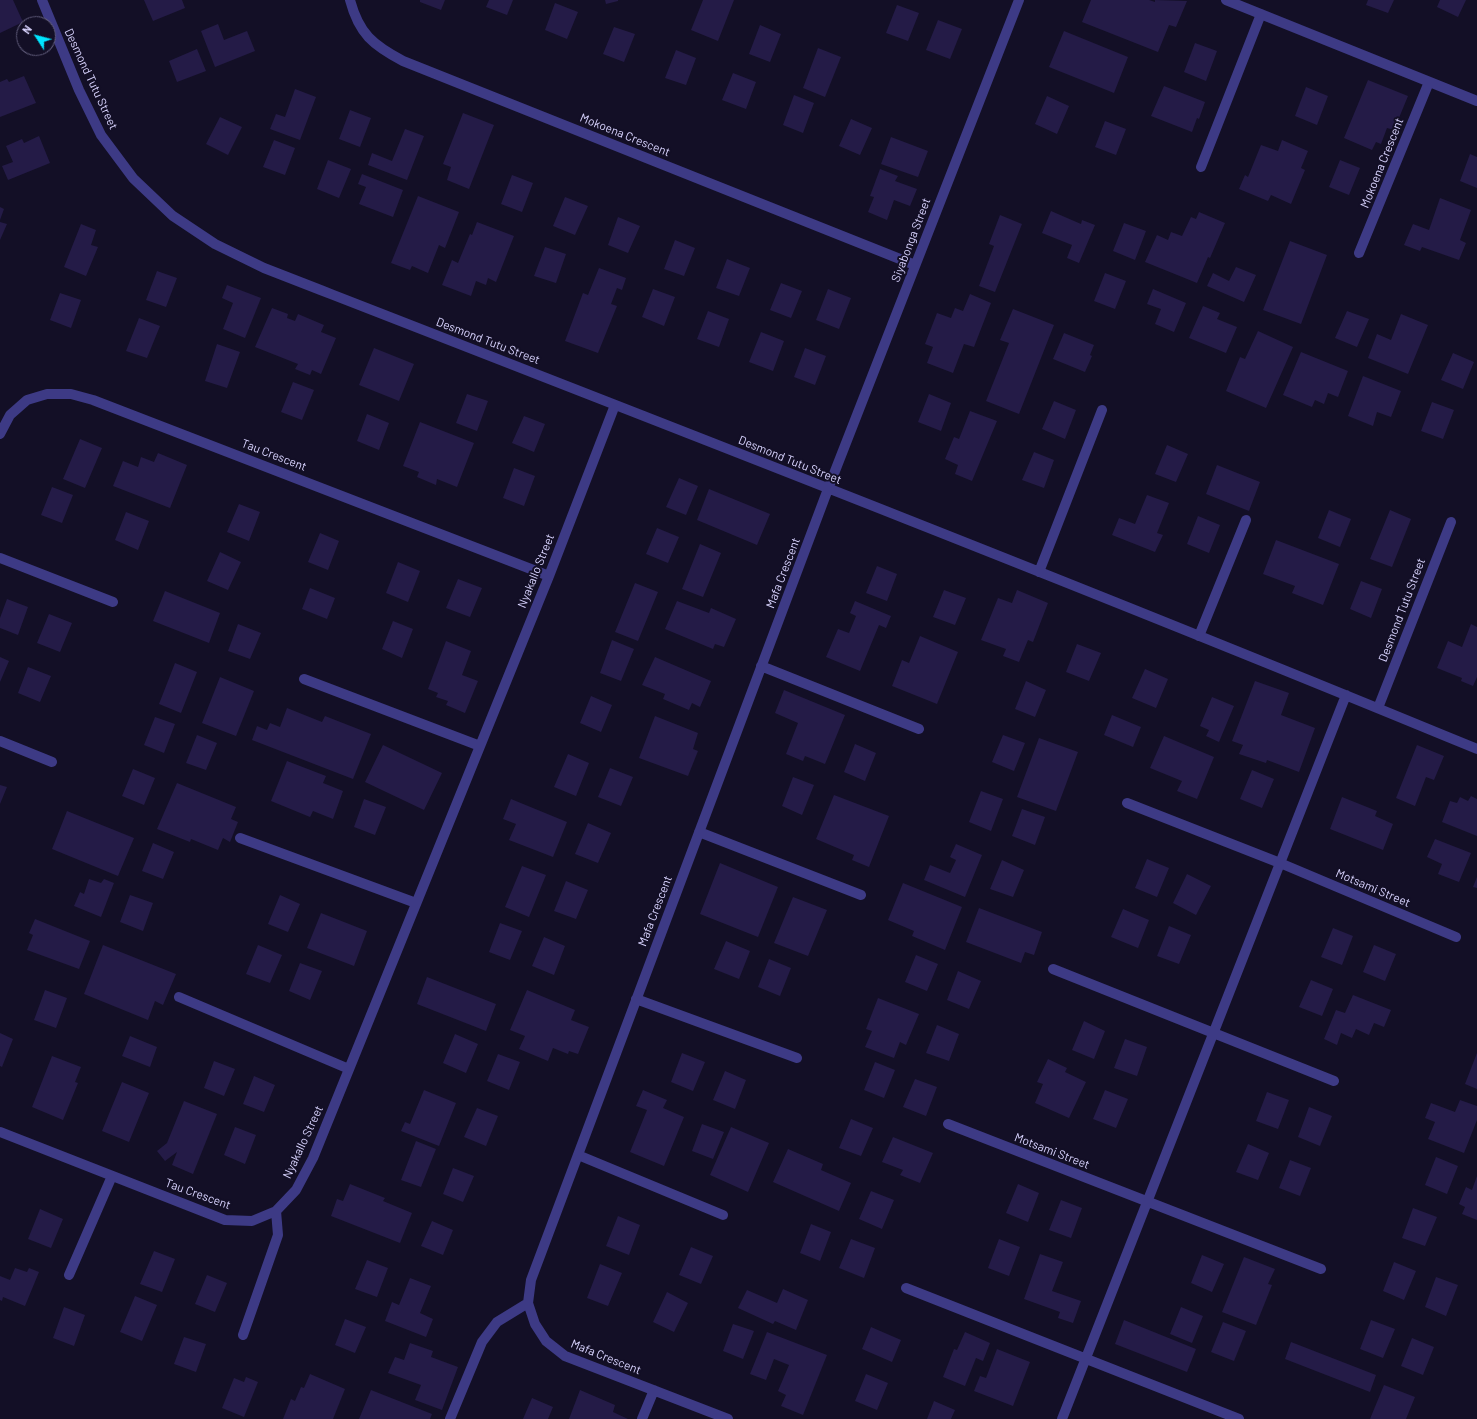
<!DOCTYPE html>
<style>
body{margin:0}
#map{position:relative;width:1477px;height:1419px;overflow:hidden;background:#130f26;font-family:Barlow,sans-serif}
canvas{display:block}
.north{position:absolute;left:16px;top:16px;width:40px;height:40px;box-sizing:border-box;background:#130f26;border:1px solid #625e7d;border-radius:50%;rotate:306deg;font-size:11px;font-weight:700;line-height:16px;text-align:center;color:#d9d4ff}
.north::after{content:'';display:block;margin:auto;width:14px;height:18px;background:#00e5ff;clip-path:polygon(50% 0,100% 100%,50% 72%,0 100%)}
</style>
<div id="map">
<canvas width="1477" height="1419"></canvas>
<div class="north">N</div>
</div>
<script>
const g = document.querySelector('canvas').getContext('2d');
g.lineJoin = 'round';
function fillPath(path, color) { g.fillStyle = color; g.fill(path, 'evenodd'); }
function trace(path, color, width, dash) { g.strokeStyle = color; g.lineWidth = width; g.lineCap = dash ? 'butt' : 'round'; g.setLineDash(dash || []); g.stroke(path); }
function drawText(font, color, halo, rows, align = 'center') {
  g.font = font + ' Barlow,sans-serif'; g.lineWidth = 4; g.setLineDash([]); g.textBaseline = 'middle'; g.strokeStyle = halo; g.fillStyle = color; for (const [text, x, y, turn = 0] of rows) {
    g.save(); g.translate(x, y); g.rotate((+turn || 0) * Math.PI / 180); g.textAlign = isNaN(turn) ? turn : align; if (halo) g.strokeText(text, 0, 0); g.fillText(text, 0, 0); g.restore();
  }
}
fillPath(new Path2D(`
 M0,0H13L23,22L0,33Z
 M144,0H182L185,8L153,21Z
 M420,0H445L441,10L420,2Z
 M489,0H513L507,15L486,7Z
 M605,0H618V1L606,4Z
 M703,0H734L718,41L691,30Z
 M1091,0H1149L1155,2V0L1187,1L1176,27L1169,25L1158,52L1082,22Z
 M1368,0H1394L1388,13L1366,5Z
 M1440,0H1466L1458,17L1437,7Z
 M555,3L578,12L567,39L545,30Z
 M897,5L919,13L908,41L886,33Z
 M938,20L962,29L950,59L926,50Z
 M218,24L224,40L247,31L255,51L215,67L201,31Z
 M760,25L781,34L770,62L749,54Z
 M614,27L635,34L624,62L603,54Z
 M1064,31L1128,57L1114,93L1049,67Z
 M1195,43L1217,51L1206,81L1184,72Z
 M818,48L841,57L825,97L803,88Z
 M197,49L206,71L177,82L169,61Z
 M676,50L696,58L686,85L665,78Z
 M733,73L756,82L746,109L722,100Z
 M24,76L36,103L0,117V82L7,79L9,82Z
 M1368,80L1408,96L1394,130L1387,128L1381,144L1376,142L1372,150L1344,138Z
 M1164,86L1205,102L1199,119L1197,118L1192,132L1151,116Z
 M1306,87L1328,96L1317,125L1295,116Z
 M295,89L316,97L300,140L270,129L276,114L285,117Z
 M794,95L814,103L803,133L783,125Z
 M1047,96L1069,106L1057,134L1035,124Z
 M350,110L371,118L360,147L339,139Z
 M463,113L494,125L469,189L447,180L451,167L443,164Z
 M220,117L242,127L228,155L206,144Z
 M851,119L872,128L860,155L839,146Z
 M1105,121L1126,129L1116,155L1095,147Z
 M405,129L424,136L407,180L368,165L372,153L392,161Z
 M39,136L50,163L8,180L2,166L13,162L6,146L22,139L24,143Z
 M891,137L928,151L918,177L881,164Z
 M274,140L295,148L285,175L263,167Z
 M1282,140L1308,151L1301,168L1305,170L1291,204L1271,195L1268,201L1239,189L1245,175L1248,177L1261,145L1278,151Z
 M1470,154L1477,157V188L1460,181Z
 M328,160L351,169L339,198L317,189Z
 M1340,160L1360,168L1349,195L1329,187Z
 M880,169L898,176L895,181L917,189L910,206L894,200L887,220L868,212L874,197L870,196Z
 M362,174L403,190L393,217L359,204L366,187L358,184Z
 M512,175L533,183L522,212L501,204Z
 M418,196L459,212L445,248L439,245L428,273L412,266L410,270L391,263Z
 M565,197L588,206L575,235L553,226Z
 M1440,198L1471,210L1460,240L1466,243L1459,260L1422,247L1420,251L1404,245L1413,224L1429,230Z
 M0,207L4,209L0,220Z
 M1051,211L1081,224L1082,220L1095,225L1079,263L1067,258L1072,245L1042,233Z
 M1199,212L1225,223L1210,258L1208,257L1197,283L1145,262L1157,235L1168,240L1171,232L1182,236L1191,217L1196,219Z
 M1000,215L1022,224L995,292L979,286L994,246L989,244Z
 M618,217L640,226L628,253L608,245Z
 M0,222L7,224L0,240Z
 M477,222L514,236L496,282L488,278L486,285L476,281L471,296L442,285L452,260L458,263L470,234L472,235Z
 M1124,223L1146,231L1135,260L1113,251Z
 M81,224L96,230L91,245L98,247L86,276L64,267Z
 M675,240L695,248L684,276L664,269Z
 M1290,241L1327,255L1301,324L1263,310Z
 M545,247L566,254L556,283L534,276Z
 M727,259L750,268L739,296L716,288Z
 M1236,267L1256,275L1244,302L1207,286L1213,273L1229,281Z
 M599,268L626,278L622,290L617,288L611,304L617,306L598,353L565,341L583,293L588,295Z
 M157,271L177,278L166,307L146,300Z
 M1105,273L1126,281L1115,309L1094,301Z
 M781,283L802,291L791,318L770,310Z
 M227,285L261,298L245,338L223,329L233,303L222,298Z
 M653,289L675,297L664,326L642,317Z
 M828,289L851,298L839,329L816,320Z
 M1153,289L1186,303L1174,332L1155,324L1161,309L1147,304Z
 M60,293L81,300L71,328L50,320Z
 M970,294L991,303L974,347L964,344L953,373L927,363L933,347L925,344L937,313L951,318L955,308L963,311Z
 M1203,306L1220,313L1217,319L1237,327L1226,353L1189,338Z
 M272,308L288,314L287,318L295,321L298,314L324,325L321,332L336,338L321,374L312,370L310,375L295,369L298,364L255,347Z
 M1013,309L1054,325L1019,414L986,401L1009,343L1000,340Z
 M708,311L729,319L719,347L697,339Z
 M1347,311L1369,319L1357,347L1335,338Z
 M1401,314L1428,325L1408,374L1368,358L1377,334L1391,340Z
 M139,318L160,326L147,358L126,351Z
 M1258,331L1293,347L1266,408L1226,391L1240,357L1245,359Z
 M761,332L784,341L773,371L749,362Z
 M1064,333L1094,345L1090,355L1092,356L1085,372L1053,359Z
 M217,344L240,352L227,388L205,381Z
 M374,348L414,364L399,401L359,385Z
 M805,348L826,356L815,385L794,377Z
 M1301,352L1348,371L1338,397L1328,393L1324,404L1315,400L1312,407L1283,395Z
 M1453,353L1474,362L1463,389L1441,380Z
 M1363,376L1401,391L1391,417L1377,412L1373,426L1348,416Z
 M293,382L314,390L302,420L281,412Z
 M467,394L488,401L477,431L456,423Z
 M929,394L951,403L941,431L918,422Z
 M1054,401L1076,410L1065,439L1042,429Z
 M1432,402L1454,410L1443,439L1421,431Z
 M970,411L997,421L972,481L955,474L958,465L945,459L954,437L959,439Z
 M367,414L389,423L379,450L357,441Z
 M524,416L545,424L534,452L512,443Z
 M420,422L474,443L457,487L437,479L436,485L417,477L419,472L403,466Z
 M80,439L102,448L85,488L63,479Z
 M1167,445L1188,454L1176,482L1155,474Z
 M1034,452L1054,460L1044,488L1022,480Z
 M158,453L187,465L170,508L113,486L123,461L138,467L141,457L154,462Z
 M1217,465L1260,482L1249,511L1206,494Z
 M514,468L535,476L524,506L503,498Z
 M679,478L698,486L686,515L666,507Z
 M52,487L73,495L62,523L41,515Z
 M709,489L770,514L757,545L697,520Z
 M1147,495L1169,503L1157,533L1163,535L1155,552L1112,535L1119,518L1135,524Z
 M239,504L260,512L249,541L227,532Z
 M1329,510L1351,519L1340,547L1318,538Z
 M1390,510L1411,519L1392,567L1370,559Z
 M126,512L149,521L138,550L115,540Z
 M1198,516L1220,525L1209,553L1187,544Z
 M657,528L679,537L668,563L646,554Z
 M320,533L339,541L328,570L308,562Z
 M1276,540L1339,564L1323,605L1292,593L1295,586L1263,574Z
 M700,544L721,553L703,597L682,589Z
 M220,552L241,562L228,590L207,581Z
 M398,562L420,571L408,602L386,593Z
 M877,566L897,574L887,601L866,593Z
 M458,579L482,588L470,617L446,608Z
 M1361,581L1382,589L1371,618L1350,609Z
 M635,583L658,592L638,641L615,632Z
 M310,588L335,598L327,619L302,609Z
 M944,590L966,598L955,625L933,617Z
 M1017,590L1048,603L1033,642L1028,640L1019,662L1003,656L1006,649L981,640L998,598L1012,603Z
 M165,591L220,613L209,643L153,621Z
 M7,599L28,607L18,635L0,628V618Z
 M677,601L709,613L711,608L736,619L724,647L715,644L713,649L665,629Z
 M855,601L891,616L886,628L879,625L860,671L826,657L838,629L849,633L856,616L850,613Z
 M49,614L72,623L60,652L37,643Z
 M393,621L413,629L402,658L382,649Z
 M238,624L261,633L250,659L228,651Z
 M1471,624L1477,627V677L1473,686L1461,681L1462,678L1437,668L1448,641L1462,647Z
 M920,636L958,652L937,704L892,686L902,660L909,663Z
 M612,640L634,649L621,681L600,673Z
 M446,641L471,651L462,675L478,681L465,713L446,705L448,701L436,697L438,693L428,689Z
 M1077,644L1101,653L1089,681L1066,672Z
 M0,657L9,661L0,682Z
 M655,657L711,681L700,707L692,703L689,710L663,699L665,694L642,685Z
 M175,663L197,672L181,713L159,704Z
 M28,667L51,676L40,702L18,693Z
 M1145,669L1168,679L1156,708L1132,698Z
 M220,677L254,691L236,736L202,723Z
 M1026,681L1046,690L1035,717L1015,709Z
 M1255,681L1289,693L1281,715L1315,728L1299,772L1267,760L1266,763L1239,754L1243,745L1232,741Z
 M784,690L845,715L825,764L805,756L803,761L786,754L798,723L775,713Z
 M591,696L612,705L601,732L580,723Z
 M1212,697L1234,706L1219,742L1206,736L1209,730L1200,726Z
 M287,708L322,722L325,716L371,734L353,779L252,740L257,726L267,730L270,723L280,727Z
 M1112,715L1141,727L1133,747L1104,735Z
 M655,716L698,733L693,749L698,751L688,776L639,758Z
 M155,717L175,724L164,753L144,745Z
 M197,735L217,743L206,770L186,763Z
 M1003,735L1025,743L1014,771L992,762Z
 M1164,736L1214,757L1197,799L1177,791L1182,781L1150,768Z
 M1039,738L1078,752L1056,811L1017,797Z
 M855,744L876,753L865,781L844,772Z
 M383,745L442,773L424,810L365,782Z
 M1417,745L1444,756L1434,780L1426,777L1415,806L1396,798Z
 M568,754L589,763L576,796L554,787Z
 M287,761L326,776L323,783L343,791L333,819L313,811L310,817L271,801Z
 M610,768L633,777L621,806L598,797Z
 M133,769L155,778L144,805L122,796Z
 M1252,770L1274,779L1262,808L1240,799Z
 M793,777L814,785L802,815L782,806Z
 M177,783L236,807L231,819L238,822L230,842L223,838L218,850L191,839L190,842L157,829Z
 M0,785L7,787L0,804Z
 M981,791L1003,799L991,831L969,822Z
 M834,795L889,816L869,867L852,860L854,855L816,839Z
 M1471,796L1477,799V836L1442,822L1450,801L1457,803L1460,797L1468,801Z
 M1342,797L1377,811L1375,816L1393,824L1383,850L1330,829Z
 M364,799L386,807L375,835L354,827Z
 M511,799L567,822L553,857L509,840L516,824L503,819Z
 M1022,809L1045,817L1035,845L1012,836Z
 M67,811L134,838L118,876L52,849Z
 M588,823L611,833L598,863L575,854Z
 M1435,839L1471,853L1459,882L1438,874L1442,864L1427,857Z
 M153,843L174,852L163,879L142,871Z
 M956,844L982,855L965,897L924,880L930,865L950,873L956,860L950,857Z
 M1147,859L1169,868L1157,897L1135,888Z
 M1002,860L1024,870L1013,897L990,889Z
 M720,863L778,887L758,937L700,914Z
 M522,866L546,875L529,917L505,907Z
 M1187,874L1211,886L1196,915L1173,903Z
 M1477,877V888L1473,887Z
 M89,879L101,883L104,879L114,883L101,917L74,906L80,892L84,894Z
 M566,881L588,890L576,919L554,911Z
 M903,883L962,907L945,950L912,936L914,931L888,920Z
 M130,895L153,903L143,931L120,922Z
 M280,895L300,904L288,932L268,924Z
 M793,897L827,910L808,956L774,943Z
 M979,908L1042,932L1034,955L1025,952L1021,963L966,942Z
 M1123,909L1149,920L1138,948L1111,937Z
 M321,913L367,931L354,966L307,948Z
 M35,919L90,941L79,969L27,950L33,935L29,933Z
 M500,923L522,931L510,960L489,952Z
 M1169,926L1191,935L1179,964L1157,956Z
 M1333,928L1353,936L1342,965L1321,957Z
 M544,937L565,946L554,975L532,966Z
 M726,941L750,951L739,979L714,969Z
 M103,945L176,974L163,1005L155,1001L148,1020L84,994Z
 M258,945L282,955L270,983L246,974Z
 M1374,945L1396,954L1385,981L1363,972Z
 M916,955L938,964L927,991L905,982Z
 M769,959L791,968L780,996L758,987Z
 M300,963L322,971L310,1000L289,991Z
 M958,971L981,981L969,1009L947,1000Z
 M427,977L496,1004L486,1031L417,1004Z
 M1311,980L1333,989L1322,1016L1299,1007Z
 M45,990L67,998L56,1028L34,1020Z
 M527,990L575,1010L571,1020L589,1027L578,1054L569,1051L568,1054L553,1048L548,1061L519,1049L525,1036L510,1030Z
 M1353,995L1391,1010L1384,1027L1374,1023L1369,1035L1356,1029L1352,1038L1341,1033L1337,1045L1324,1039L1336,1010L1345,1013Z
 M878,998L919,1014L906,1045L900,1042L894,1058L865,1047L872,1031L866,1029Z
 M1084,1021L1105,1031L1094,1059L1072,1050Z
 M937,1025L959,1034L949,1061L926,1053Z
 M0,1033L13,1039L2,1067L0,1066Z
 M455,1034L478,1044L466,1073L443,1063Z
 M130,1036L157,1047L150,1067L122,1056Z
 M1125,1039L1147,1047L1137,1076L1114,1068Z
 M682,1053L705,1062L693,1091L671,1082Z
 M1477,1053V1089L1465,1084Z
 M498,1054L520,1062L509,1090L487,1081Z
 M52,1056L81,1067L75,1082L78,1083L63,1120L32,1107Z
 M1048,1059L1067,1068L1065,1072L1086,1082L1069,1118L1035,1103L1043,1084L1037,1082Z
 M214,1061L235,1069L224,1096L204,1088Z
 M875,1062L895,1070L884,1098L864,1090Z
 M725,1071L746,1080L735,1109L713,1100Z
 M254,1076L275,1085L264,1112L243,1104Z
 M915,1079L937,1087L926,1116L903,1107Z
 M122,1082L149,1093L129,1142L102,1131Z
 M424,1090L456,1103L439,1146L401,1131L405,1122L410,1124Z
 M643,1090L667,1100L663,1108L684,1117L664,1166L630,1152L647,1110L636,1106Z
 M1105,1090L1128,1099L1116,1128L1093,1119Z
 M1267,1092L1289,1100L1278,1129L1256,1121Z
 M1460,1100L1477,1106V1120L1464,1153L1428,1139L1435,1122L1425,1118L1431,1103L1455,1112Z
 M184,1101L217,1114L193,1174L172,1165L177,1152L165,1161L157,1151L167,1143Z
 M1309,1107L1332,1116L1320,1146L1298,1137Z
 M477,1108L498,1116L486,1146L464,1137Z
 M851,1119L873,1128L861,1156L839,1148Z
 M702,1124L724,1132L713,1159L692,1151Z
 M235,1127L256,1135L245,1164L224,1155Z
 M731,1127L769,1143L748,1192L710,1175Z
 M893,1137L933,1153L920,1183L900,1175L903,1170L882,1162Z
 M416,1141L436,1149L421,1187L401,1180Z
 M1248,1144L1269,1153L1258,1180L1236,1172Z
 M788,1149L823,1164L821,1170L851,1183L839,1211L773,1182Z
 M1436,1157L1458,1166L1447,1194L1425,1185Z
 M1290,1160L1311,1168L1300,1196L1279,1188Z
 M453,1168L474,1176L463,1202L443,1194Z
 M1477,1176V1220L1462,1214L1465,1207L1459,1204L1466,1187L1472,1190Z
 M350,1184L385,1198L383,1201L412,1213L400,1243L331,1216L337,1199L343,1201Z
 M1018,1184L1039,1193L1028,1222L1006,1213Z
 M871,1191L894,1200L882,1229L859,1219Z
 M1061,1200L1082,1208L1071,1238L1049,1230Z
 M1413,1208L1437,1217L1425,1246L1402,1238Z
 M40,1209L63,1219L51,1248L28,1239Z
 M618,1216L640,1225L629,1255L606,1246Z
 M432,1221L453,1230L443,1255L421,1246Z
 M811,1224L831,1232L820,1261L800,1253Z
 M851,1239L875,1248L864,1278L839,1268Z
 M999,1239L1020,1247L1009,1276L988,1268Z
 M691,1247L713,1256L701,1284L679,1275Z
 M154,1251L175,1259L162,1292L140,1284Z
 M1040,1254L1063,1262L1052,1291L1081,1301L1073,1323L1058,1318L1060,1312L1024,1299Z
 M1202,1255L1224,1264L1212,1292L1191,1283Z
 M1244,1257L1275,1269L1268,1284L1272,1285L1256,1325L1222,1312Z
 M367,1260L388,1268L377,1297L355,1289Z
 M1394,1262L1416,1271L1404,1300L1383,1291Z
 M600,1264L622,1273L608,1306L587,1298Z
 M15,1268L27,1272L29,1268L39,1272L25,1306L3,1297L2,1301L0,1300V1276L10,1280Z
 M207,1275L227,1283L215,1312L195,1304Z
 M1436,1277L1458,1285L1446,1316L1425,1307Z
 M410,1278L431,1286L420,1313L433,1319L426,1337L385,1321L392,1302L399,1305Z
 M783,1289L808,1300L796,1330L775,1321L773,1324L738,1308L747,1290L777,1303Z
 M667,1292L688,1303L674,1332L653,1322Z
 M135,1296L157,1305L142,1341L120,1332Z
 M64,1307L85,1315L74,1346L53,1338Z
 M1181,1307L1203,1316L1192,1343L1170,1334Z
 M345,1319L366,1327L355,1353L335,1345Z
 M1124,1320L1196,1349L1187,1372L1115,1344Z
 M1371,1320L1395,1329L1383,1358L1360,1349Z
 M1223,1322L1246,1331L1234,1361L1211,1352Z
 M733,1324L754,1331L743,1359L723,1351Z
 M871,1327L901,1340L892,1362L862,1349Z
 M767,1332L827,1355L803,1415L781,1406L786,1395L778,1391L789,1365L774,1359L766,1380L750,1374Z
 M965,1332L990,1343L983,1361L976,1358L965,1386L943,1377L954,1349L957,1350Z
 M184,1337L206,1344L196,1372L174,1364Z
 M1412,1338L1434,1347L1423,1375L1401,1366Z
 M1291,1342L1376,1375L1370,1392L1285,1359Z
 M410,1343L433,1351L431,1357L458,1367L442,1410L415,1400L421,1385L388,1373L395,1357L404,1360Z
 M997,1349L1030,1362L1013,1406L974,1391L980,1376L986,1378Z
 M310,1374L345,1389L333,1419H283L291,1399L295,1401L301,1387L304,1388Z
 M866,1374L888,1383L877,1410L855,1401Z
 M246,1377L258,1382L244,1417L222,1408L234,1378L244,1382Z
 M1384,1385L1415,1397L1406,1419H1370Z
 M371,1390L432,1414L430,1419H359Z
 M580,1390L615,1405L613,1412L628,1419H569Z
 M532,1398L553,1407L548,1419H523Z
 M934,1401L955,1410L951,1419H927Z`), '#241b47');
trace(new Path2D(`
 M42,0L79,90L101,135L133,178L173,216L215,244L264,268C670,426 1075,583 1477,749
 M350,0C359,34 373,45 403,61L915,265
 M1226,0L1477,101
 M1201,167L1261,14
 M1359,253L1429,82
 M0,434L10,415L27,400L47,394H71L93,400L549,576
 M0,558L113,602
 M1039,572L1102,410
 M1199,636L1246,520
 M761,666L919,729
 M304,679L480,746
 M1378,708L1451,522
 M0,741L52,762
 M1127,803L1280,863L1456,937
 M699,832L861,895
 M240,838L416,903
 M1053,969L1334,1081
 M179,997L349,1069
 M636,999L797,1058
 M948,1124L1321,1269
 M0,1132L225,1220L252,1221L276,1211L296,1190L313,1158L549,576L615,405
 M578,1155L723,1215
 M69,1275L112,1176
 M906,1288L1239,1419
 M243,1335L278,1235L276,1211
 M450,1419L482,1342L497,1322L528,1303
 M642,1419L654,1390
 M728,1419L565,1356L546,1341L535,1324L528,1303L531,1280L828,489L1019,0
 M1062,1419L1346,695`), '#3d3a85', 10);
drawText('12px', '#d9d4ff', '#130f26', [
 ["Desmond Tutu Street",91,79,65],
 ["Mokoena Crescent",625,135,22],
 ["Mokoena Crescent",1382,163,-68],
 ["Siyabonga Street",911,240,-69],
 ["Desmond Tutu Street",488,341,21],
 ["Tau Crescent",274,455,21],
 ["Desmond Tutu Street",790,460,22],
 ["Nyakallo Street",536,571,-68],
 ["Mafa Crescent",783,573,-69],
 ["Desmond Tutu Street",1402,610,-69],
 ["Motsami Street",1373,888,23],
 ["Mafa Crescent",655,911,-69],
 ["Nyakallo Street",303,1142,-65],
 ["Motsami Street",1052,1151,21],
 ["Tau Crescent",198,1194,20],
 ["Mafa Crescent",606,1357,22]
]);
</script>
